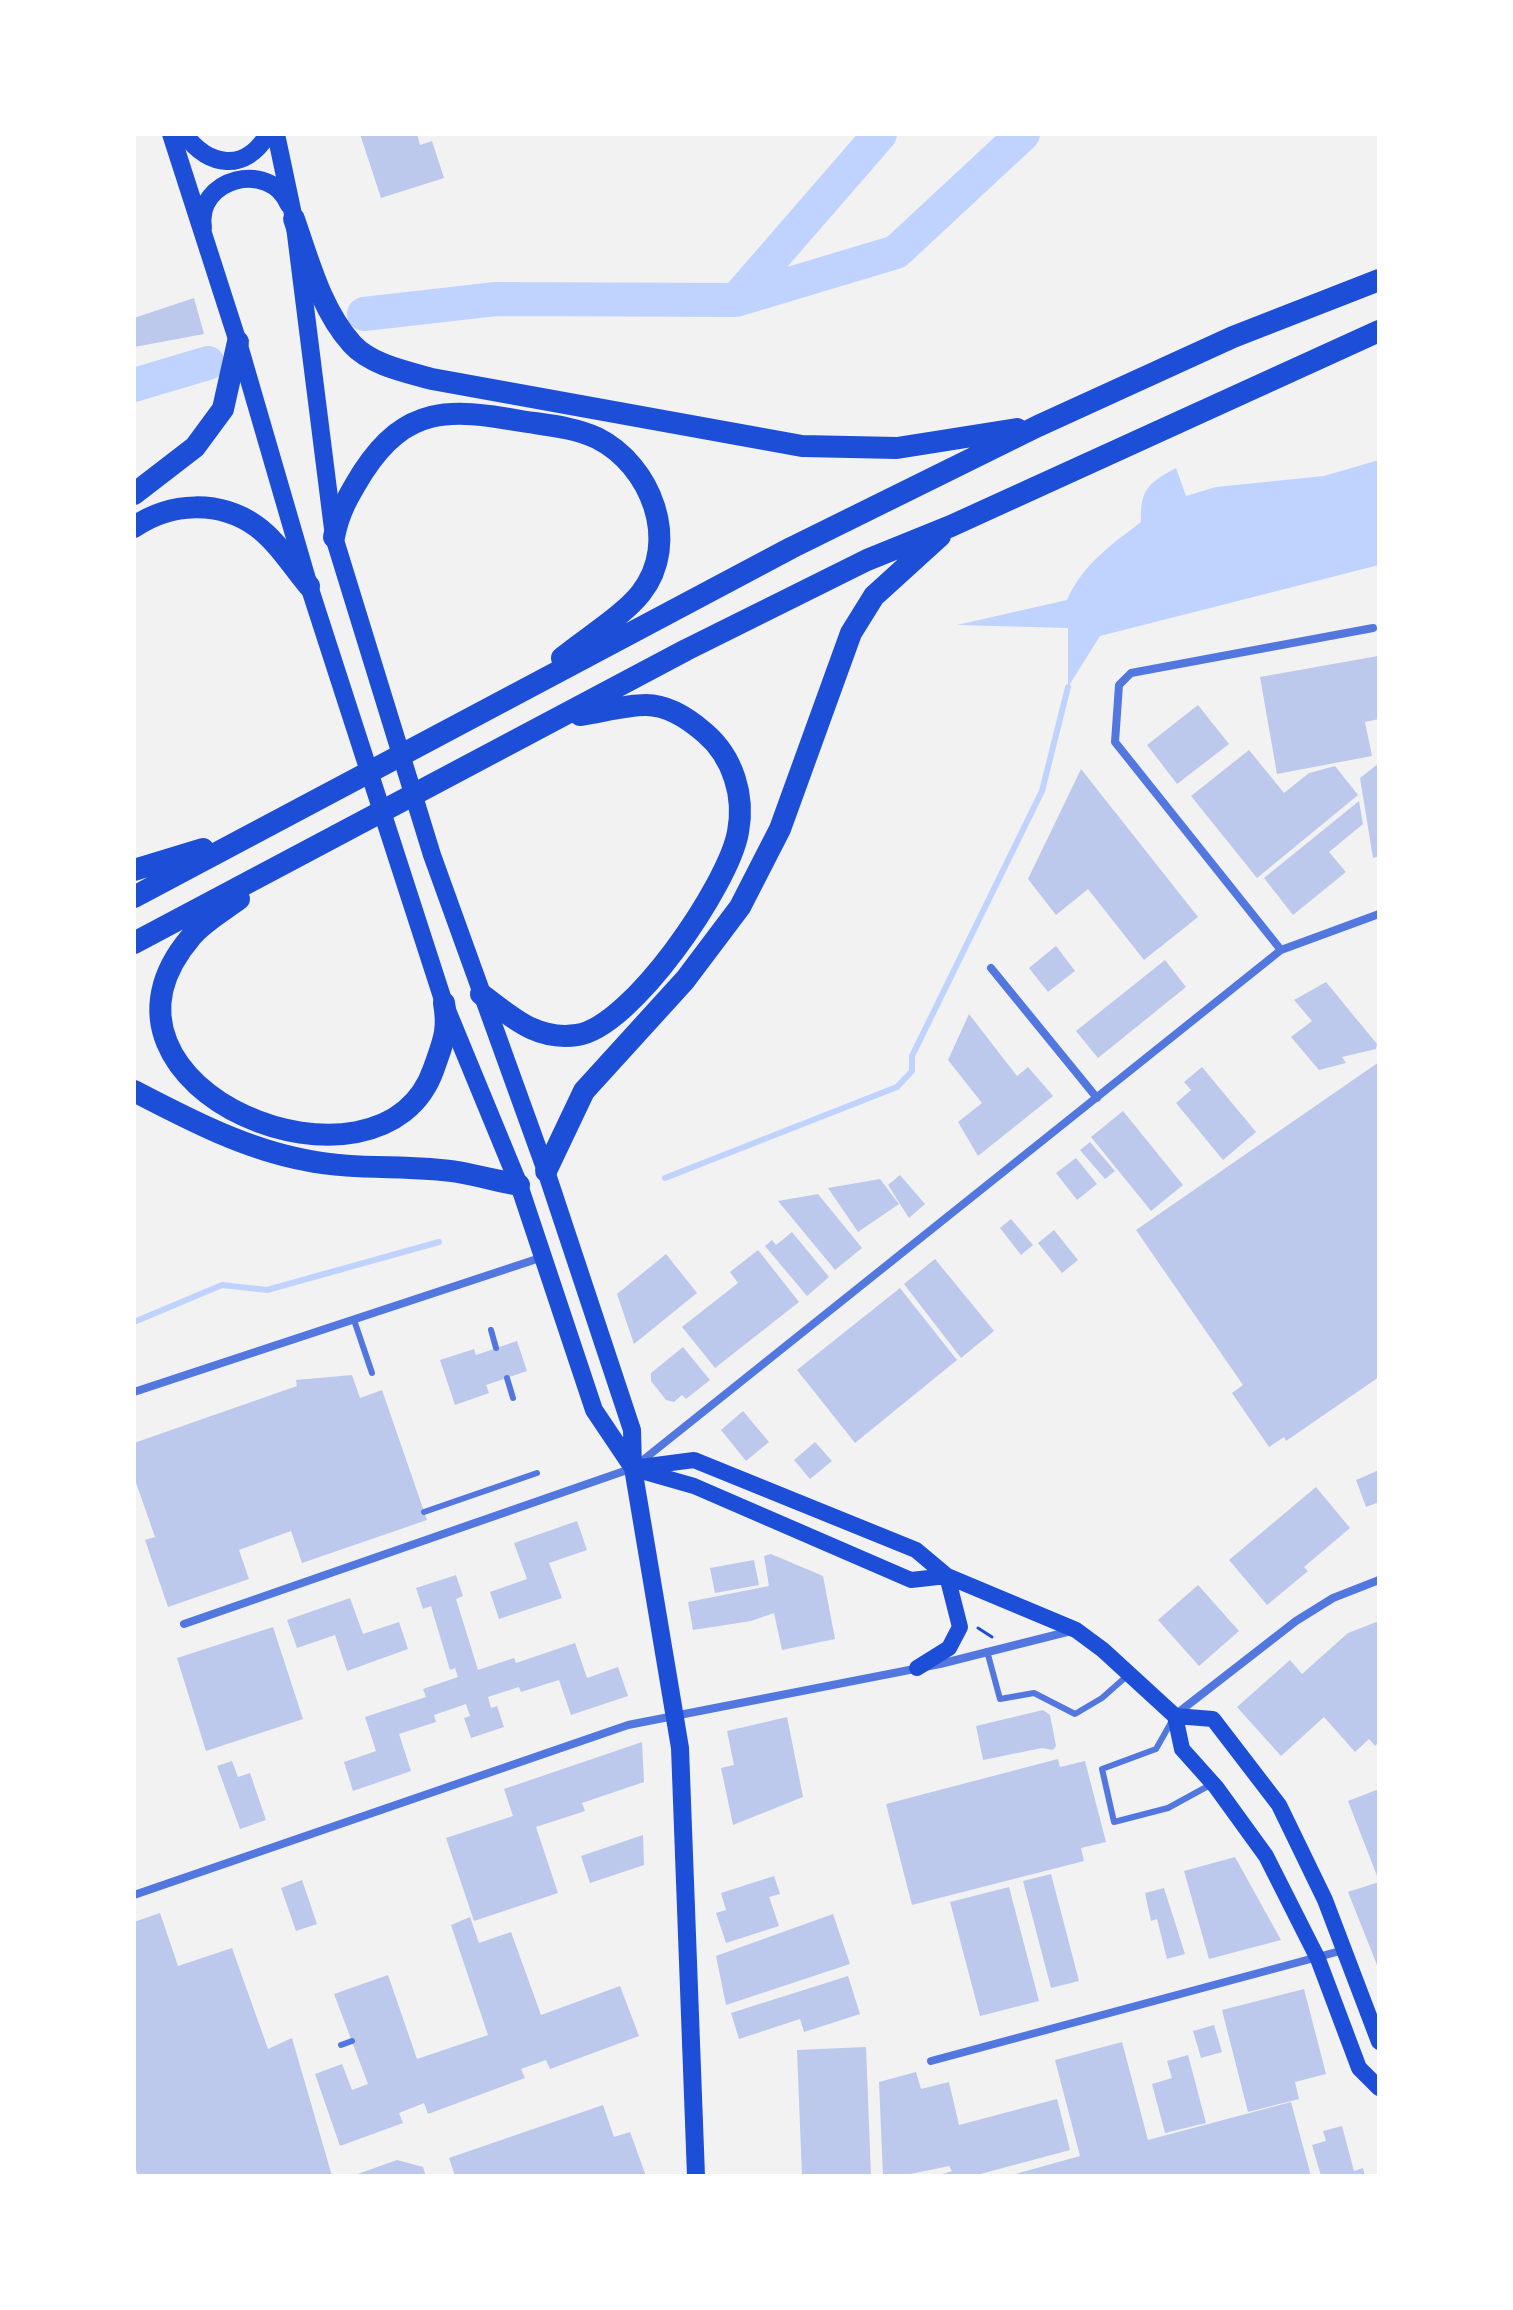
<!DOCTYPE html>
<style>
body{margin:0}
#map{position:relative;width:1513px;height:2310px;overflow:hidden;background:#f2f2f2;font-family:Roboto,sans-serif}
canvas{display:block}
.frame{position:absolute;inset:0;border:136px solid #fff;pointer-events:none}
</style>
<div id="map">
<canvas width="1513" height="2310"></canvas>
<div class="frame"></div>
</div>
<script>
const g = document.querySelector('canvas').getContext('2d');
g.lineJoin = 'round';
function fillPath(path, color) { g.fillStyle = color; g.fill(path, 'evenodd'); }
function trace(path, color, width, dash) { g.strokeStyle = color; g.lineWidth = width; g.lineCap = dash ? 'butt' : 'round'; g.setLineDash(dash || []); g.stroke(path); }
fillPath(new Path2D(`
 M1379,460V565L1100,636L1068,687V628L957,625L1067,600C1083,564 1111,545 1141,522C1140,490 1148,483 1176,468L1186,496L1216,487L1324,476Z`), '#bfd3fe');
trace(new Path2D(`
 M665,1178L897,1087L912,1071V1056L1042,791L1068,687
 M134,1322L222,1285L267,1290L439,1242`), '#bfd3fe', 6);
trace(new Path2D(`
 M736,300L880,134
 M364,314L496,299L736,300L896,252L1023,134
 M134,385L208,363`), '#bfd3fe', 34);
fillPath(new Path2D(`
 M360,134H417L420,145L432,141L444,178L381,198Z
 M194,298L204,334L134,347V318Z
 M1378,656L1379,719L1365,722L1372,756L1277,774L1260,677Z
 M1198,705L1229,744L1177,784L1147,745Z
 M1249,750L1284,793L1309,773L1335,766L1358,795L1257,878L1191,796Z
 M1379,763V856L1373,858L1360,778Z
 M1081,769L1198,917L1144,960L1088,889L1056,915L1028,879Z
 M1359,801L1363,824L1329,852L1346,872L1293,915L1264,878Z
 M1056,946L1075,971L1048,992L1029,968Z
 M1165,960L1186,987L1098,1058L1076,1031Z
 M1326,982L1377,1044L1376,1049L1342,1057L1346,1063L1319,1070L1291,1037L1312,1021L1294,1000Z
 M969,1014L1017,1076L1028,1067L1053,1096L978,1156L958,1122L982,1103L948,1060Z
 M1379,1062V1377L1286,1441L1284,1437L1269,1447L1232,1393L1243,1385L1136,1230Z
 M1202,1067L1256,1132L1223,1160L1176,1103L1191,1090L1184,1082Z
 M1123,1111L1183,1185L1151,1211L1091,1137Z
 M1090,1142L1115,1171L1105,1179L1080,1150Z
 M1076,1158L1097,1184L1077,1200L1056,1173Z
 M900,1175L925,1204L909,1218L888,1185Z
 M880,1179L899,1204L858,1232L828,1188Z
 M818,1194L862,1248L835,1270L778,1201Z
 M1011,1219L1033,1245L1021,1255L1000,1228Z
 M1054,1230L1078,1260L1062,1273L1038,1243Z
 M792,1232L829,1277L807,1296L765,1246L772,1240L776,1245Z
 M758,1250L799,1302L715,1368L682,1327L738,1283L730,1272Z
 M666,1254L697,1293L634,1344L617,1294Z
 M935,1259L994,1331L961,1358L904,1284Z
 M900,1288L957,1360L855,1443L797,1370Z
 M517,1341L527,1371L486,1385L489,1393L455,1405L440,1360L474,1349L476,1355Z
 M683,1347L710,1380L686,1399L682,1395L674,1402L666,1400L651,1381V1373Z
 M352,1375L360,1398L382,1390L427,1520L302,1563L291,1531L239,1550L249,1579L168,1607L145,1540L155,1537L134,1477V1443L297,1386L296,1380Z
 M743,1411L769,1442L746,1461L721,1430Z
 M815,1442L832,1461L810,1479L794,1460Z
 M1379,1470V1502L1366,1507L1356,1480Z
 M1316,1487L1350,1528L1304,1567L1308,1571L1267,1605L1229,1560Z
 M577,1521L587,1550L549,1563L562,1598L499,1619L490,1592L527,1579L514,1543Z
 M771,1554L823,1576L835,1639L782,1650L774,1613L751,1621L693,1630L688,1602L769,1586L764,1556Z
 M754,1560L759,1585L715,1593L710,1568Z
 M456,1575L463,1596L456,1599L478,1670L514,1658L516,1663L575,1643L587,1678L618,1667L628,1696L571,1715L559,1680L521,1692L519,1687L488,1697L491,1708L497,1706L504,1727L471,1738L464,1718L470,1716L466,1704L434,1715L436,1722L399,1734L411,1771L353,1791L344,1762L376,1751L365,1717L426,1697L423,1689L458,1677L455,1668L450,1670L431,1606L423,1609L416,1588Z
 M1198,1585L1239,1631L1199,1666L1158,1620Z
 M350,1598L363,1634L399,1622L408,1649L347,1671L335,1635L297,1648L287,1620Z
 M1379,1621V1742L1375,1746L1369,1739L1355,1752L1324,1717L1281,1756L1237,1707L1290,1660L1302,1674L1348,1633Z
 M273,1627L303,1719L206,1751L177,1658Z
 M1043,1710L1050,1715L1056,1746L1053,1750L1042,1748L983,1760L976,1726Z
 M787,1717L803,1797L733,1825L721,1768L734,1765L727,1731Z
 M642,1742L644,1782L582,1803L585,1811L536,1827L558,1893L474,1921L446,1838L513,1816L504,1789Z
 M1058,1759L1060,1767L1085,1761L1106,1842L1081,1848L1084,1861L912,1905L886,1804Z
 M232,1761L238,1777L250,1773L266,1820L240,1829L217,1766Z
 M1379,1789V1881L1348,1801Z
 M643,1835L644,1865L590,1883L581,1856Z
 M1235,1857L1281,1940L1209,1959L1184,1871Z
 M1051,1874L1079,1981L1051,1988L1023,1881Z
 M774,1876L780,1894L769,1897L779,1926L726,1943L716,1913L726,1910L721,1893Z
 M302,1880L317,1924L296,1931L281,1888Z
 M1379,1882V1970L1348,1892Z
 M1009,1887L1039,2001L980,2016L950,1902Z
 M1164,1888L1185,1954L1167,1959L1157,1919L1151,1921L1145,1893Z
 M160,1913L178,1966L232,1948L268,2049L292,2038L332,2176H138L134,2164V1922Z
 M833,1914L850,1964L726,2005L716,1956Z
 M470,1917L479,1943L511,1932L541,2015L620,1986L639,2036L550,2069L546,2060L521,2069L525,2078L428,2114L424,2103L399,2113L403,2123L340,2146L315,2074L342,2064L352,2090L368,2084L334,1994L388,1975L417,2059L488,2035L451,1925Z
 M848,1976L860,2014L804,2032L800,2019L739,2039L731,2013Z
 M1304,1989L1326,2074L1295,2082L1299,2099L1248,2112L1222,2010Z
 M1214,2025L1222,2052L1201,2058L1193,2031Z
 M1122,2042L1148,2140L1291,2102L1311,2176H1008L1080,2156L1055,2060Z
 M866,2047L871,2176H802L797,2050Z
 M1188,2055L1206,2123L1165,2133L1152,2084L1172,2078L1167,2061Z
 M916,2072L921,2089L949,2082L959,2125L1057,2099L1070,2150L973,2176H936L952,2171L949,2166L901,2176H883L879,2082Z
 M603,2105L614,2137L630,2132L646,2176H455L449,2158Z
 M1342,2126L1354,2171L1363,2168L1365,2176H1321L1312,2145L1326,2141L1323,2131Z
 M397,2160L423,2167L426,2176H352Z`), '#bdc9ec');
trace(new Path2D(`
 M978,1628L992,1637`), '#1d4ed8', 3);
trace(new Path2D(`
 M354,1320L372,1373
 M491,1330L496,1348
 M507,1378L513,1398
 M424,1512L537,1473
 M987,1651L1000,1699L1034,1693L1075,1714L1102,1698L1128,1675
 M1173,1719L1156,1749L1102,1769L1114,1822L1168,1808L1210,1785
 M341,2045L352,2041`), '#5277de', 6);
trace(new Path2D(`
 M1281,950L1115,742L1119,685L1131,673L1373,628
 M991,968L1097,1098
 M134,1392L543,1257
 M184,1624L633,1468L1281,950L1379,914
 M1175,1715L1296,1621L1333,1598L1379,1580
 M134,1895L628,1725L940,1664L1071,1631
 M931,2061L1344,1950`), '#5277de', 8);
trace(new Path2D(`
 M633,1468L694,1460L916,1550L947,1576L1076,1630L1103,1650L1175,1716L1182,1749L1216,1787L1266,1856L1318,1959L1359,2068L1379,2088
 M638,1470L694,1486L911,1580L947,1576
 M917,1668L949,1648L960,1627L947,1576
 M1175,1716L1213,1719L1279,1805L1325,1900L1379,2042`), '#1d4ed8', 16);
trace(new Path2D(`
 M171,134L238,342L309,586L444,1003L519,1185L594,1410L633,1468
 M184,134C209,167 245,173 268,134
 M276,134L294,219L334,537L432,855L546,1171L632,1430L633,1468L680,1748L696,2176
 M203,228C195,178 270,159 289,205`), '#1d4ed8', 18);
trace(new Path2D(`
 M294,219C309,262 321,309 352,344C371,365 407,372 432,379L802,446L897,448L1017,429
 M134,494L195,447L223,409L238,342
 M134,527C171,502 219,500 256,526C276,540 293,567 309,586
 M334,537C339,511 349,495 363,472C406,406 449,408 521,421C546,425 574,427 597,438C651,465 681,542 641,593C624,615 585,639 562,658
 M134,870L203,849
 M134,897L791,548L1038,426L1233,337L1379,280
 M239,899C223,911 203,922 191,937C61,1089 383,1218 434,1068C443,1042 449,1031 444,1003
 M134,943L686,650L867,560L951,526L1379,331
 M481,994C512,1017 536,1041 577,1035C632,1027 729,884 738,832C745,796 733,757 705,733C689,719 668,705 646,705C625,705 601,712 580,715
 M134,1091C188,1119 245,1149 305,1160C356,1171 408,1164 458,1172C479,1176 499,1181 519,1185
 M546,1171L584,1091L685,980L740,907L780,829L851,633L874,596L940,536`), '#1d4ed8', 22);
</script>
